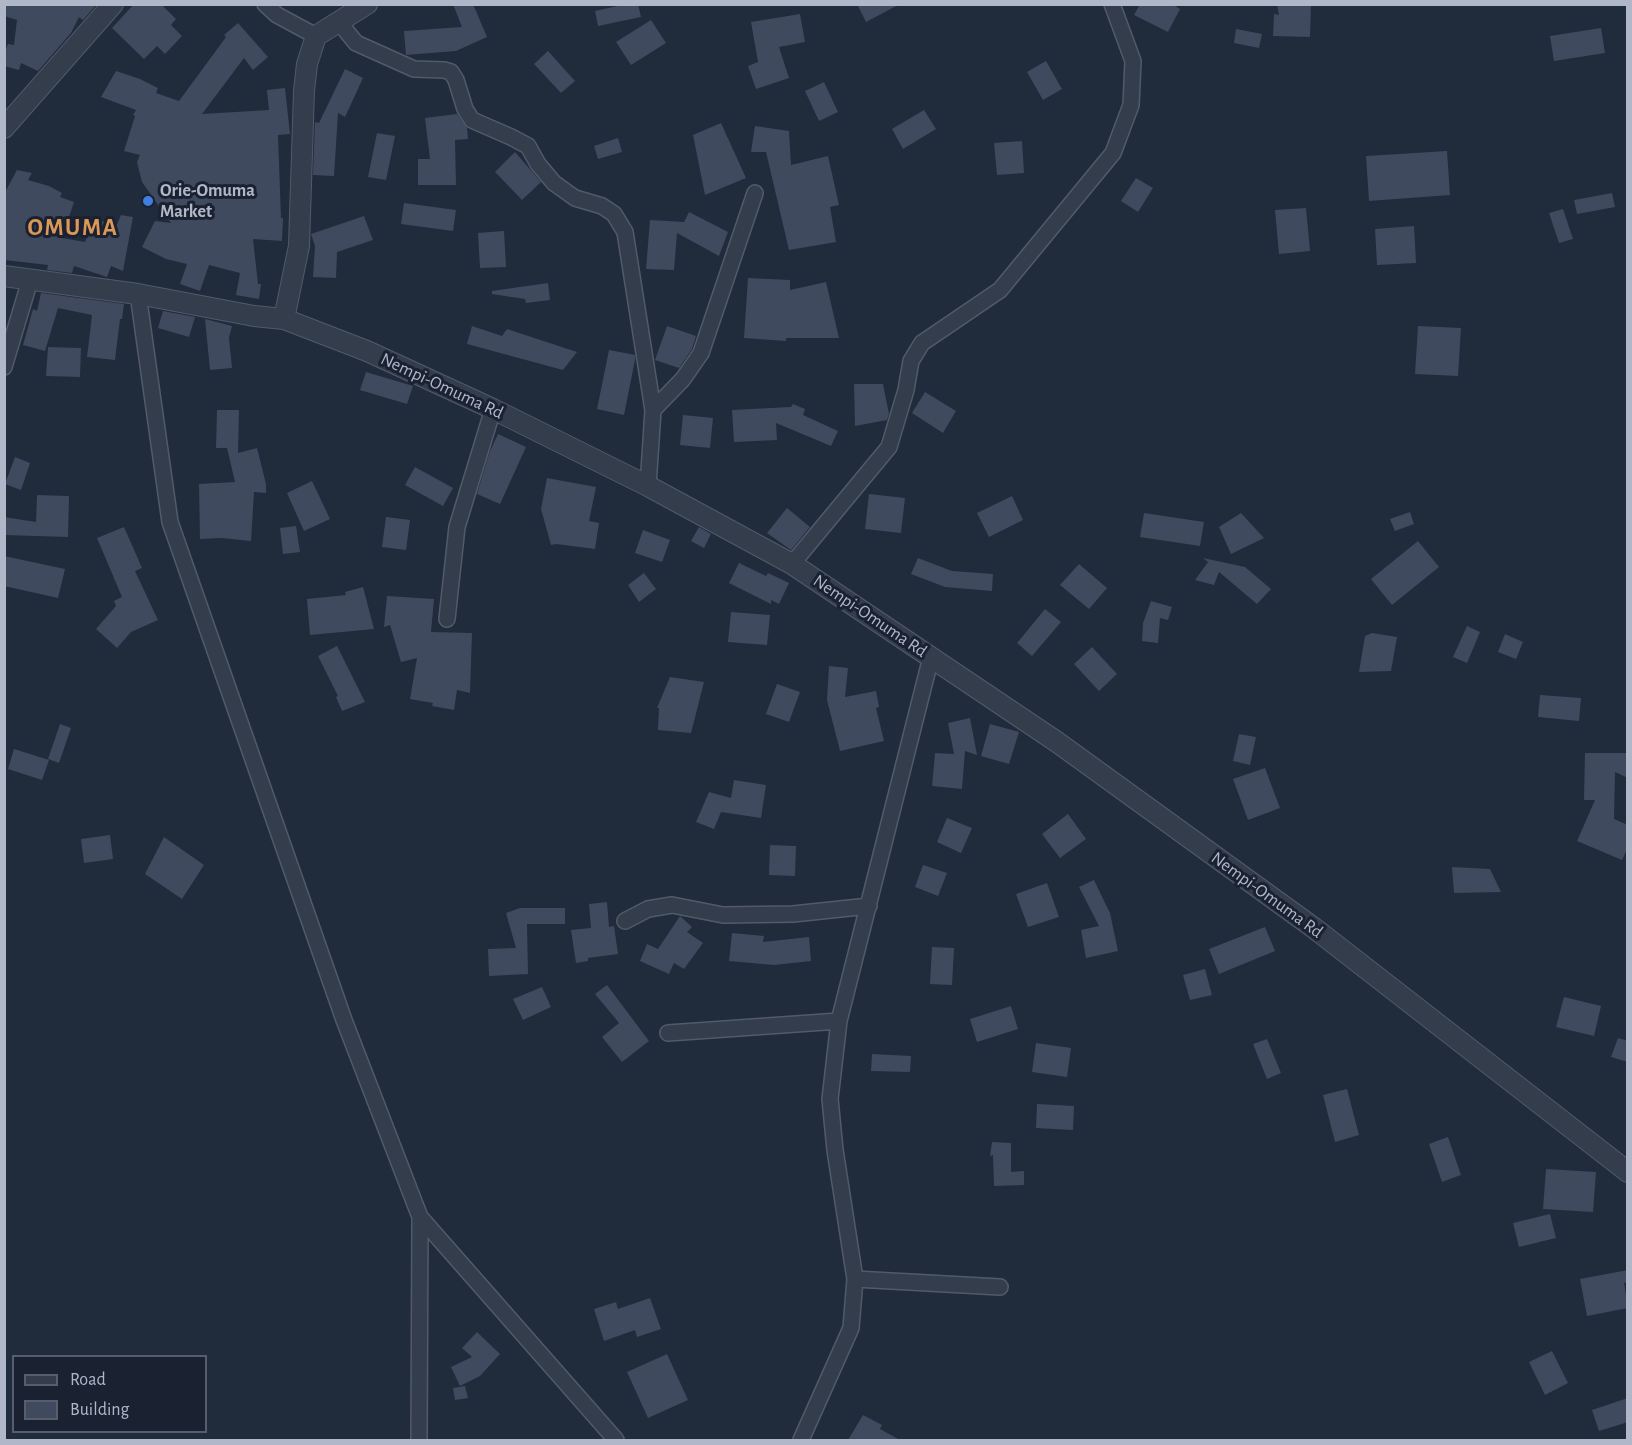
<!DOCTYPE html>
<style>
body{margin:0}
#map{position:relative;width:1632px;height:1445px;overflow:hidden;background:#202b3c;font-family:"Alegreya Sans",sans-serif}
canvas{display:block}
.frame{position:absolute;inset:0;border:6px solid #afb7c8;pointer-events:none}
.legend{position:absolute;left:12px;top:1355px;width:195px;height:78px;box-sizing:border-box;background:#1a2231;border:2px solid #565e6d;margin:0;padding:8px 10px;list-style:none;font-size:18px;color:#afb7c8}
.legend li{display:flex;align-items:center;gap:12px;height:30px}
.legend b{width:30px;border:2px solid #565e6d}
</style>
<div id="map">
<canvas width="1632" height="1445"></canvas>
<div class="frame"></div>
<ul class="legend">
<li><b style="height:8px;background:#343d4c"></b>Road</li>
<li><b style="height:16px;background:#3f4a5f"></b>Building</li>
</ul>
</div>
<script>
const g = document.querySelector('canvas').getContext('2d');
g.lineJoin = 'round';
function fillPath(path, color) { g.fillStyle = color; g.fill(path, 'evenodd'); }
function trace(path, color, width, dash) { g.strokeStyle = color; g.lineWidth = width; g.lineCap = dash ? 'butt' : 'round'; g.setLineDash(dash || []); g.stroke(path); }
function drawText(font, color, halo, rows, align = 'center') {
  g.font = font + ' "Alegreya Sans",sans-serif'; g.lineWidth = 6; g.setLineDash([]); g.textBaseline = 'middle'; g.strokeStyle = halo; g.fillStyle = color; for (const [text, x, y, turn = 0] of rows) {
    g.save(); g.translate(x, y); g.rotate((+turn || 0) * Math.PI / 180); g.textAlign = isNaN(turn) ? turn : align; if (halo) g.strokeText(text, 0, 0); g.fillText(text, 0, 0); g.restore();
  }
}
fillPath(new Path2D(`
 M4,4H97L83,20L79,17L71,33L38,71L21,63L19,70L4,66V54L8,44L14,45L17,20L4,16Z
 M134,4H161L176,19L171,25L182,36L165,54L157,46L144,59L112,28Z
 M453,4H473L487,37L456,51L406,55L404,31L462,27Z
 M626,4H638L641,17L598,26L595,11Z
 M857,4H900L866,22Z
 M1140,4H1172L1180,9L1168,32L1134,15Z
 M1277,4H1311L1310,37L1273,36L1274,14L1279,15Z
 M800,14L805,42L779,47L789,78L756,89L748,66L758,62L751,22Z
 M651,20L666,43L631,65L616,42Z
 M238,23L268,57L253,70L244,58L202,114L269,110L267,90L285,88L290,134L278,135L281,218H283L282,241L253,239L258,284H261L259,299L236,295L240,273L209,265L200,291L180,284L187,264L166,259L142,247L155,221L171,223L142,182L137,162L140,155L124,151L135,116L133,115L136,110L101,97L116,71L140,79L158,88L156,93L179,101L226,37L224,35Z
 M1601,28L1605,53L1554,61L1550,36Z
 M1236,29L1262,34L1259,48L1234,43Z
 M548,51L575,81L561,93L534,64Z
 M1046,61L1062,89L1043,100L1027,72Z
 M345,69L363,78L345,117L338,113L334,176L313,175L315,122L319,123Z
 M824,82L838,112L819,121L805,91Z
 M924,110L936,129L903,149L892,129Z
 M457,114L467,128L468,139L455,140L456,185H418V159H430L425,118Z
 M721,123L746,178L705,195L693,135Z
 M755,126L789,131L791,165L828,156L839,205L830,207L836,242L789,250L766,152H751Z
 M377,133L395,136L386,180L368,177Z
 M618,138L622,152L598,159L594,146Z
 M1022,141L1024,173L997,175L994,143Z
 M1447,151L1450,195L1369,201L1366,156Z
 M515,152L541,182L522,200L495,172Z
 M17,170L32,173L28,180L49,186L62,193L60,197L74,202L62,238L85,242L95,218L116,227L121,215L133,217L123,271L111,266L107,277L74,266L72,273L47,270L48,265L4,260V194Z
 M1136,178L1153,188L1138,212L1121,201Z
 M1612,193L1615,207L1577,214L1574,200Z
 M404,203L456,210L453,231L401,224Z
 M1306,208L1310,251L1279,254L1275,210Z
 M1563,209L1573,239L1559,243L1549,213Z
 M689,212L728,232L719,256L677,233L674,270L646,269L650,220L684,222Z
 M364,216L373,240L337,252L336,278L313,277L315,246L311,234Z
 M1414,226L1416,263L1377,265L1375,229Z
 M504,231L506,267L480,268L478,233Z
 M748,278L790,280V290L826,282L839,338H786V341L744,338Z
 M548,283L550,300L526,303L525,299L492,294V291Z
 M41,293L124,304L122,319H120L115,360L87,357L92,315L58,308L45,351L23,345L33,309L37,311Z
 M163,311L195,317L189,337L158,328Z
 M205,319L232,326L229,338L232,368L210,370Z
 M472,326L502,336L507,329L577,352L563,370L467,344Z
 M667,326L696,336L692,349L679,368L655,360Z
 M1418,326L1461,328L1458,376L1415,374Z
 M48,347L81,348L80,377L46,376Z
 M609,350L635,355V360L624,415L597,409Z
 M366,372L413,386L407,404L360,390Z
 M854,384H883L889,414L887,420L855,426Z
 M925,392L956,411L943,433L912,413Z
 M793,404L805,409L803,415L838,431L831,446L776,423L777,440L734,442L732,410L791,407Z
 M217,410H239L238,453L257,448L266,484V493L254,492L251,541L222,538L200,539L199,484L235,482L227,448H216Z
 M683,415L713,418L710,448L680,445Z
 M498,434L526,447L500,504L477,494L490,451Z
 M15,457L30,463L21,490L5,484Z
 M415,467L453,488L443,506L405,485Z
 M547,478L596,487L589,521L599,523L595,549L556,544L551,545L541,509Z
 M312,481L330,519L304,531L287,493Z
 M869,494L905,498L901,533L865,529Z
 M37,495L69,496L68,537L4,535V517L36,522Z
 M1012,496L1023,520L989,537L977,513Z
 M787,508L810,527L791,550L767,533Z
 M1410,512L1414,524L1395,531L1390,519Z
 M1144,513L1204,522L1200,546L1140,537Z
 M1241,513L1264,538L1231,554L1219,527Z
 M386,517L410,520L406,550L382,547Z
 M296,526L300,552L283,554L280,528Z
 M124,527L142,568L135,571L158,620L131,632L117,648L96,629L116,606L114,601L122,597L97,538Z
 M699,527L711,534L704,548L691,541Z
 M643,530L670,540L662,562L635,553Z
 M1418,541L1439,567L1392,605L1371,579Z
 M4,556L65,569L58,598L4,586Z
 M918,558L952,571L993,574L992,591L945,587L911,574Z
 M1203,558L1245,567L1271,589L1257,604L1219,572L1214,585L1195,580L1208,562Z
 M739,563L766,576L768,573L789,583L779,604L771,600V604L729,583Z
 M1079,564L1107,588L1089,609L1060,585Z
 M644,573L656,589L639,602L628,585Z
 M363,587L374,629L310,635L307,599L346,595L345,592Z
 M387,596L434,599L431,632L472,633L470,693L457,690L454,710L432,706L433,703L410,699L417,658L401,662L390,625L384,627Z
 M1151,601L1172,607L1168,620L1160,618L1158,643L1142,641L1143,623Z
 M1045,609L1061,622L1032,656L1017,643Z
 M731,612L770,615L767,645L728,642Z
 M1467,626L1480,632L1467,663L1453,657Z
 M1372,633L1397,637L1391,671L1359,672L1365,636Z
 M1505,634L1523,642L1516,659L1498,652Z
 M337,646L365,702L342,711L336,697L338,696L318,656Z
 M1092,647L1117,674L1099,691L1074,664Z
 M829,666L848,668L845,697L876,691L879,707L876,708L884,741L840,751L827,700Z
 M670,677L704,682L691,733L658,730L659,708H657Z
 M777,684L800,692L789,722L766,714Z
 M1540,695L1581,698L1579,721L1538,717Z
 M970,718L977,755L965,751L962,789L932,786L935,753L954,754L948,723Z
 M60,724L71,728L59,763L48,759Z
 M990,724L1019,732L1009,764L981,756Z
 M1239,734L1256,737L1250,765L1233,761Z
 M14,749L49,760L42,780L8,769Z
 M1585,753H1628V778L1615,772L1614,819L1628,825V847L1622,860L1577,841L1595,800H1584Z
 M1265,768L1280,808L1248,820L1233,779Z
 M734,780L766,785L761,818L721,812L714,829L696,822L709,792L731,798Z
 M1068,814L1086,839L1060,858L1042,834Z
 M947,818L972,828L961,853L937,842Z
 M110,835L113,859L84,863L81,839Z
 M164,837L204,865L182,899L145,874Z
 M770,845L796,846L795,876L769,875Z
 M923,865L947,873L938,896L915,887Z
 M1452,867L1490,869L1501,892L1454,893Z
 M1094,880L1110,913L1118,951L1086,958L1081,930L1099,926L1079,887Z
 M1047,883L1059,917L1028,927L1016,894Z
 M607,902L609,927L614,926L618,954L588,958V961L576,963L571,930L591,928L589,904Z
 M520,908H565V924H527L528,974L489,976L488,949L516,948L506,913Z
 M680,916L692,927L687,932L703,943L684,969L674,963L669,974L640,961L647,944L658,949Z
 M1265,927L1275,951L1219,974L1209,949Z
 M732,933L764,936L763,942L809,937L811,961L774,965L729,961Z
 M932,947L954,948L952,985L930,984Z
 M1205,969L1212,995L1190,1000L1183,975Z
 M607,985L649,1041L622,1062L602,1037L619,1023L595,994Z
 M542,987L551,1007L523,1020L513,999Z
 M1564,997L1601,1006L1594,1036L1556,1027Z
 M1011,1006L1018,1029L977,1042L970,1019Z
 M1618,1038L1628,1041V1062L1611,1057Z
 M1267,1039L1281,1073L1267,1079L1253,1044Z
 M1036,1043L1071,1048L1067,1077L1032,1072Z
 M872,1054L911,1056L910,1072L871,1071Z
 M1347,1089L1359,1135L1335,1142L1323,1095Z
 M1037,1104L1074,1106L1073,1130L1036,1128Z
 M1448,1137L1461,1175L1442,1182L1429,1144Z
 M992,1142L1011,1143V1172L1024,1171V1185L994,1186L993,1155L990,1156Z
 M1546,1169L1596,1172L1593,1212L1543,1209Z
 M1550,1214L1556,1238L1519,1247L1513,1223Z
 M1628,1270V1282L1624,1283L1628,1308L1587,1316L1580,1279Z
 M650,1298L661,1329L637,1337L635,1330L604,1341L594,1309L616,1302L618,1309Z
 M477,1332L500,1354L480,1376L460,1386L451,1367L472,1357L462,1348Z
 M1552,1351L1568,1383L1545,1395L1529,1362Z
 M667,1354L688,1400L648,1418L627,1372Z
 M465,1386L468,1398L455,1400L453,1388Z
 M1628,1398V1422L1599,1431L1592,1410Z
 M863,1415L882,1425L880,1429L900,1440H848Z`), '#3f4a5f');
const minor = new Path2D(`
 M265,4L277,15L316,36
 M338,21L356,43L414,69L444,70L451,72L456,80L465,109L472,120L511,137L528,146L538,164L554,183L575,198L602,206L614,214L625,232L653,410L648,486
 M138,294L170,522L344,1020L420,1217L616,1440
 M4,367L30,280
 M653,410L683,379L701,353L755,193
 M792,564L889,447L906,390L911,361L922,343L1000,290L1113,153L1131,105L1133,61L1112,4
 M447,619L457,527L493,409
 M625,921L648,909L672,905L723,915L793,914L869,906
 M668,1033L839,1021
 M855,1279L1000,1287
 M419,1440L420,1217
 M801,1440L851,1328L855,1279L835,1150L830,1099L839,1021L931,657`);
const tertiary = new Path2D(`
 M4,128L113,4
 M4,276L138,294L254,316L284,319L367,351L493,409L648,486L792,564L1057,742L1314,928L1628,1172
 M284,319L299,246L304,91L307,64L316,36L367,4`);
trace(minor, '#525a6a', 18);
trace(tertiary, '#525a6a', 22);
trace(minor, '#343d4c', 15);
trace(tertiary, '#343d4c', 20);
for (const [x, y, r, color] of [
 [148,201,6,"#3f7fe0"]
]) { const dot = new Path2D(); dot.arc(x, y, r, 0, 2 * Math.PI); g.fillStyle = color; g.fill(dot); trace(dot, '#1a2231', 2); }
drawText('bold 18px', '#afb7c8', '#1a2231', [
 ["Orie-Omuma",160,191],
 ["Market",160,212]
], 'left');
drawText('18px', '#afb7c8', '#1a2231', [
 ["Nempi-Omuma Rd",442,386,25],
 ["Nempi-Omuma Rd",870,616,34],
 ["Nempi-Omuma Rd",1267,895,36]
]);
g.letterSpacing = '1.5px';
drawText('bold 24px', '#dc9857', '#1a2231', [
 ["OMUMA",73,228]
]);
g.letterSpacing = '0px';
</script>
